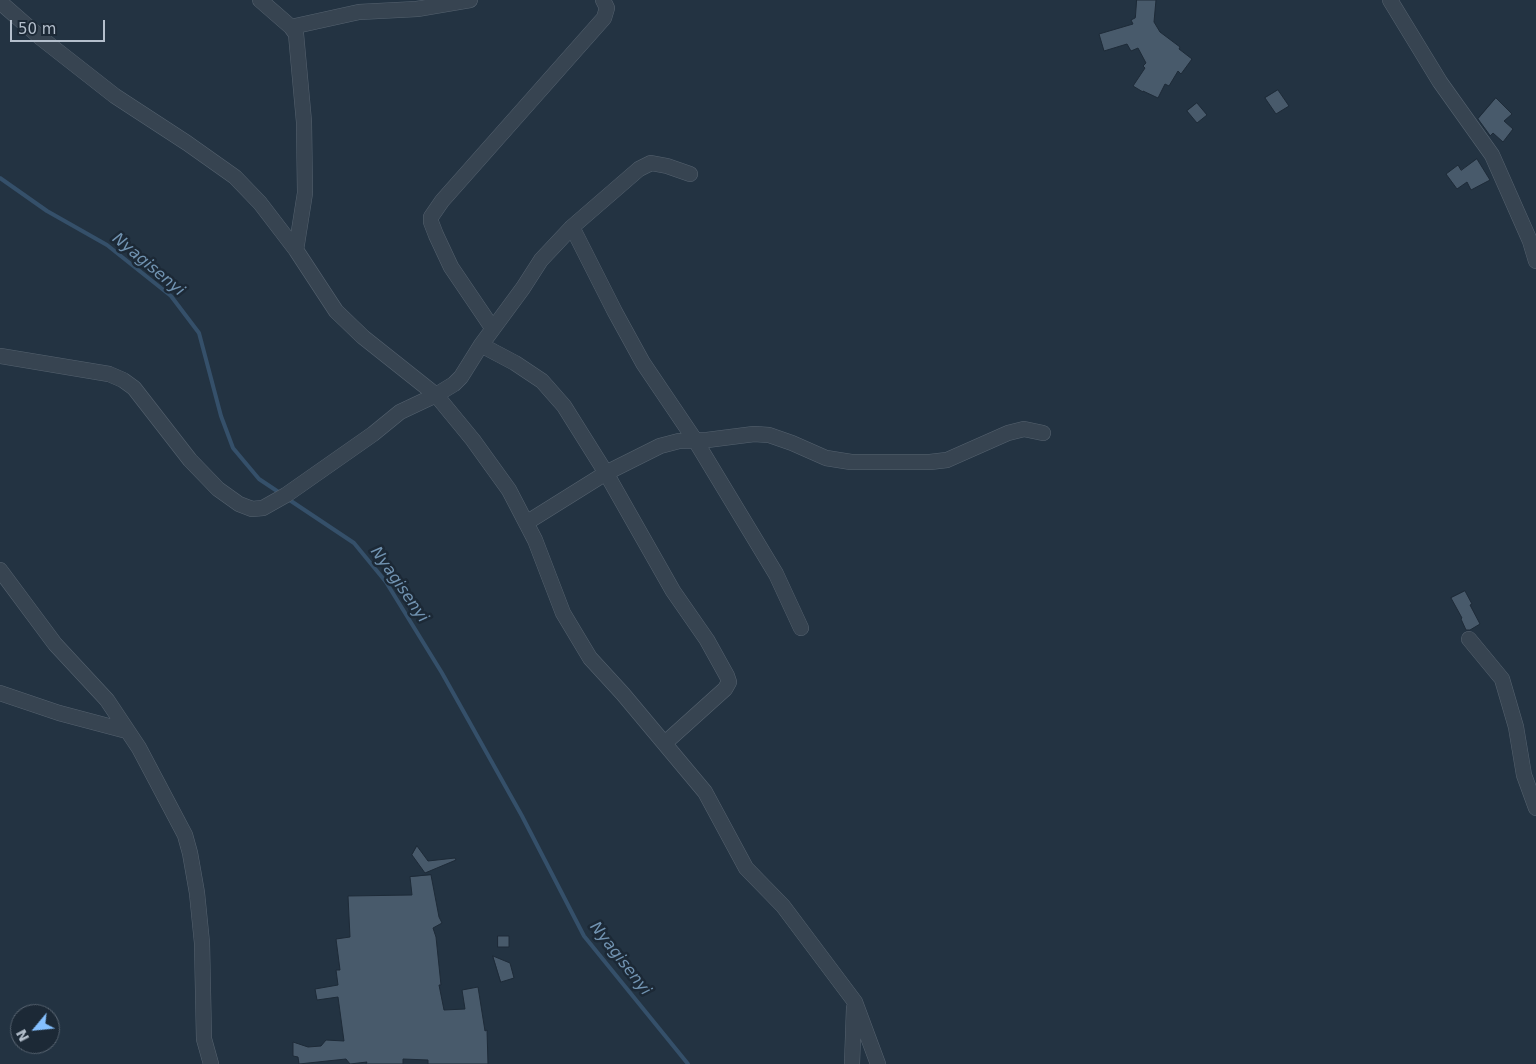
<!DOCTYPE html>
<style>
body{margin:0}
#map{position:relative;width:1536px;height:1064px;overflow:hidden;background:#233342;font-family:"DejaVu Sans",sans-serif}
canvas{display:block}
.north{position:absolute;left:10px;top:1004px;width:50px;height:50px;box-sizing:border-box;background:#1c2936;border:1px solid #596572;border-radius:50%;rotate:242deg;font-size:14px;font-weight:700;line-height:20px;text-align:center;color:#b4bfcc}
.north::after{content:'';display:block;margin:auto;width:18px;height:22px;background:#85c0ff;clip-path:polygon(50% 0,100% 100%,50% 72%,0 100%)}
.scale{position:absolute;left:10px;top:20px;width:95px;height:22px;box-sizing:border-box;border:2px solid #b4bfcc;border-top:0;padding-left:6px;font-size:15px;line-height:18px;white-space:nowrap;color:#b4bfcc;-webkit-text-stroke:4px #1c2936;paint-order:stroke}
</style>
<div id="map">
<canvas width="1536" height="1064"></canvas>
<div class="north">N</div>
<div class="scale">50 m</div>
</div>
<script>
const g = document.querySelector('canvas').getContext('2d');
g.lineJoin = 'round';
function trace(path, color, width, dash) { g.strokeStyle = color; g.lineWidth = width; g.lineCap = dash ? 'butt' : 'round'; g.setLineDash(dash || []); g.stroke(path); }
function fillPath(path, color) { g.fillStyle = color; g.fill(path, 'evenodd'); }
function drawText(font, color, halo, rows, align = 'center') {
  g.font = font + ' "DejaVu Sans",sans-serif'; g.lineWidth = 5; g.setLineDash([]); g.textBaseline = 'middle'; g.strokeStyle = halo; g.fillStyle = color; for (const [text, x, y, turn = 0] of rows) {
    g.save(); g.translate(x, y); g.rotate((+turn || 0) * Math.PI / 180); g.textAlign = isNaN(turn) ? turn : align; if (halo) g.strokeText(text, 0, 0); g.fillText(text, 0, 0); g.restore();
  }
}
trace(new Path2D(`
 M0,178L47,211L107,245L171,296L199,333L221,416L233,448L259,479L280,493
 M288,499L354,543L386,582L442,673L522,816L584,936L688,1064`), '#35506a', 4);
const building = new Path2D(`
 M1137,0H1156L1154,22L1160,32L1180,47L1179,49L1192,59L1181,74L1178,71L1169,86L1165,84L1158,98L1143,91V92L1133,86L1145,68L1143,66L1146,63L1138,48L1131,51L1127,44L1104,51L1099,34L1133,24L1131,20L1135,18Z
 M1278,90L1289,106L1276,114L1265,98Z
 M1496,98L1512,114L1504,121L1513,129L1503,142L1493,133L1490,136L1489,134L1478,119Z
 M1197,103L1207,115L1197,123L1187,111Z
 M1477,159L1490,180L1471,190L1467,182L1457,189L1446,174L1458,165L1461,170Z
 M1465,591L1472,604L1470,605L1480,624L1470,630H1466L1461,619L1462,618L1451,598Z
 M417,846L428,861L455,858L456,860L425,873L412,855Z
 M431,875L439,917L442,923L433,928L436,937L441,985H439L444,1010L465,1009L462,990L478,987L485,1031L487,1030L488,1064H428V1060L403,1059V1064H366L367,1062L350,1064L346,1059L299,1064L298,1057L293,1056V1042L308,1047L321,1046L326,1040L344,1041L338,997L317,1000L315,989L338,985L336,970H340L336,939L350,937L348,896L412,895L410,877Z
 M498,936H509V947H498Z
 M493,956L510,963L514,978L501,982Z`);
fillPath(building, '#485a6b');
trace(building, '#1e2b38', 1);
const street = new Path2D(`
 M260,0L291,27L296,34L304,122L305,193L296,250
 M1390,0L1440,82L1492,155L1530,241L1536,261
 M0,2L41,38L115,96L187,143L235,177L260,203L296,250L336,311L363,337L436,395L473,440L509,490L535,540L563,613L590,658L623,694L705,792L746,868L783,906L855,1002L878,1064
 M291,27L359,12L417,9L470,0
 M572,227L615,312L643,363L695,440L776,574L801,628
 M493,329L451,267L436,235L431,222V217L442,201L604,18L607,8L603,0
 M481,345L515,363L542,381L564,406L606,473L673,591L707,640L727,676L729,682L725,689L665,743
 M0,356L109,374L123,380L134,388L190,460L218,489L239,504L252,509L263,508L286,495L373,434L400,412L436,395L454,384L461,377L481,345L523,288L541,260L572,227L639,169L651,163L667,166L690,174
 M526,523L606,473L660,446L679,441L707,440L754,434L769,435L792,443L826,458L851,462H930L947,460L1008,433L1024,429L1043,433
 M0,570L55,644L107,700L139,748L185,835L190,853L197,893L202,943L204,1039L211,1064
 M1469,639L1502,679L1516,727L1524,775L1536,808
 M0,693L59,713L127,731
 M852,1064L854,1008`);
trace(street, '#55626f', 16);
trace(street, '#374451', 15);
drawText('italic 16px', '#7193b1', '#1c2936', [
 ["Nyagisenyi",148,265,40],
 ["Nyagisenyi",399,585,55],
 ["Nyagisenyi",620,959,52]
]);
</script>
